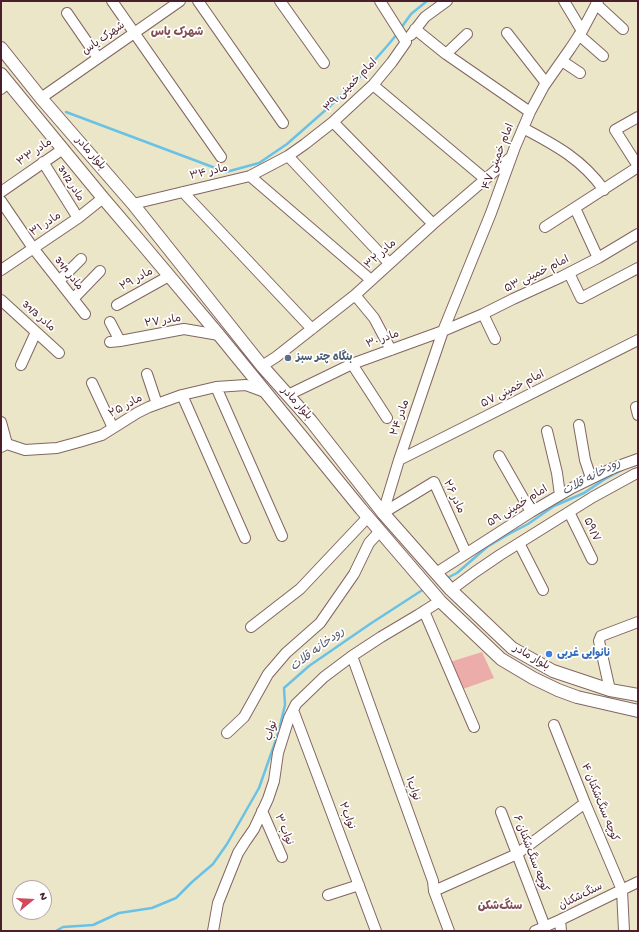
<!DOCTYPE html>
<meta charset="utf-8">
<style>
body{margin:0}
#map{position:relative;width:639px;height:932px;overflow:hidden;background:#ece6c8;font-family:"Gochi Hand",sans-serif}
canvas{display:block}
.frame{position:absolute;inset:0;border:2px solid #4a1f2b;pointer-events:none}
.north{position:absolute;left:12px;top:880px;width:40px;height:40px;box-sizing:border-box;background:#fff;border:1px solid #b7a5aa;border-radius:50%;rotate:72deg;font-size:11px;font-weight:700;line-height:16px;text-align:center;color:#4a1f2b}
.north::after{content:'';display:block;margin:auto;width:14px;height:18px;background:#d1495b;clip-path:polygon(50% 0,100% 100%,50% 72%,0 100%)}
</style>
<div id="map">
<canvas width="639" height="932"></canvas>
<div class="frame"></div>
<div class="north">N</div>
</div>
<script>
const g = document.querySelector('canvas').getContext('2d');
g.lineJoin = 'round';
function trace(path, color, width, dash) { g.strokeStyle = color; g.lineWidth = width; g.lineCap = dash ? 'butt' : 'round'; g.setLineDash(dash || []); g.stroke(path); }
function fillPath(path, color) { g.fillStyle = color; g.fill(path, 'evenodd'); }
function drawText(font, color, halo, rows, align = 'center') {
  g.font = font + ' "Gochi Hand","Playpen Sans Arabic",sans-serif'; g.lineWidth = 3.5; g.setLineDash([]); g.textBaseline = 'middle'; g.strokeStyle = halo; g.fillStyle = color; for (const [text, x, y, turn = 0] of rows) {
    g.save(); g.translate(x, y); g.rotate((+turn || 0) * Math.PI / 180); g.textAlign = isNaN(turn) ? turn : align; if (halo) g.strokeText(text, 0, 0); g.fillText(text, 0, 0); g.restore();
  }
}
trace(new Path2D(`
 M401,28L411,14L427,1
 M66,112L226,172L259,163L287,144L329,107L359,78L388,45L397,34
 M632,466L638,464
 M445,579L457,573L487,547L507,535L528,524L554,506L584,493L605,479L626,468
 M56,931L63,927L93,925L119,913L152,908L176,898L192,882L213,864L227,844L259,788L278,734L285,705L284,688L309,666L370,624L424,589`), '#69c2e6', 2.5);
fillPath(new Path2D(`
 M482,652L494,678L463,689L450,662Z`), '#ecacaa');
const minor = new Path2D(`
 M112,1L221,157
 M198,1L283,123
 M280,1L324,63
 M564,1L582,31
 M596,4L623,29
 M67,13L98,58
 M415,29L446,54L530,112
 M507,33L546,83
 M411,35L425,17L447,1
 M579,35L603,56
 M446,54L467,34
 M562,61L580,73
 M373,85L485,179
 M1,89L8,83
 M41,98L180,1
 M638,117L615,130L638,166
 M333,122L433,224
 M523,128C555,145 582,159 604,190
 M288,156L389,263
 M43,162L78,218
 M250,176L371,280
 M1,192L63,149
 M183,192L312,329
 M1,201L33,248L85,314
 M133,204L250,176L288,156L305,144L333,122L373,85L392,62L406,42L380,1
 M575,208L598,258
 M545,227L638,167
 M1,270L78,218L103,198
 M569,273L581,298L638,268
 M59,281L81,259
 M355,295L374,318L391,350
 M73,299L100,271
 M1,300L59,353
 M117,305L169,276
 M483,314L495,339
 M110,322L120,341
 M110,342L120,341L184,329L219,335
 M352,364L387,418
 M21,365L36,332
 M262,366L276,357L355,295L433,224L510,158
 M147,374L157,404
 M92,383L113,428
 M216,387L282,536
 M182,395L245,538
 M288,395L352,364L443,331L483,314L513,299L561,277L598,258L638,234
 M636,407L638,415
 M1,422L7,444
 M579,425L585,460L591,478
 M547,431L557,473L560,495
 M1,447L7,444L25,450L57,448L79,442L102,435L137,413L149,407L182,395L216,387L246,385L265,392
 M499,456L531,512
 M399,460L638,340
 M569,512L592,559
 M383,513L399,460L443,331L491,213L515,147L530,112L544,86L570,49L582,31L598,1
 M383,513L434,482L466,553
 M519,543L543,590
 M436,573L531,512L572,488L613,468L638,459
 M451,590L475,572L500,555L593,497L635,474L638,473
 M424,611L474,727
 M251,627L300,589L368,517
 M352,656L433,881L434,891L449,931
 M610,690L599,641L601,636L638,622
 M293,710L376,931
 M554,725L585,803L622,890L624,931
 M227,733L244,717L268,674L286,653L320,623L354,574L369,543L380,531
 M262,811L282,857
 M501,812L545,927
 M434,891L517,854L585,803
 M328,895L359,885
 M560,920L561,931
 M213,931L218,903L238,853L245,842L254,829L268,799L274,781L278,753L289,718L296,704L324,677L352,656L381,637L418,615L440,601
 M535,931L560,920L638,882`);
const major = new Path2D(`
 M1,48L41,98L133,204L262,366L311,421L383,513L451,590L512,648L553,671L610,690L638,695
 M1,74L103,198L144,246L219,335L361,509L440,601L501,659L533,678L558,690L577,697L638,711`);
trace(minor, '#836562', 12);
trace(major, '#836562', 14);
trace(minor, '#fff', 10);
trace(major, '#fff', 12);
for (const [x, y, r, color] of [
 [288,358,4,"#5c6f8a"],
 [549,654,4,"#3f7fe0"]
]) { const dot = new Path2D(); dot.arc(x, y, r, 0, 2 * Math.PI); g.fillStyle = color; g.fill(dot); trace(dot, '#fff', 1.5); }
drawText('11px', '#4a1f2b', '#fff', [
 ["شهرک یاس",104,39,-35],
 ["امام خمینی ۳۹",351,86,-45],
 ["مادر ۳۳",35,153,-35],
 ["بلوار مادر",90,154,49],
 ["امام خمینی ۴۷",499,157,-69],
 ["مادر ۳۴",209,173,-13],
 ["مادر 31/2",70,184,58],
 ["مادر ۳۱",46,225,-34],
 ["مادر ۳۲",381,255,-42],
 ["مادر 31/1",68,274,52],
 ["امام خمینی ۵۳",537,275,-26],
 ["مادر ۲۹",137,280,-29],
 ["مادر 31/3",38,317,42],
 ["مادر ۲۷",163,322,-9],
 ["مادر ۳۰",383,340,-20],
 ["امام خمینی ۵۷",513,390,-27],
 ["بلوار مادر",296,404,48],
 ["مادر ۲۵",126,407,-29],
 ["مادر ۲۴",401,418,-71],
 ["مادر ۲۶",453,497,64],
 ["امام خمینی ۵۹",518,507,-32],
 ["۵۹/۷",591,530,64],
 ["بلوار مادر",531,658,30],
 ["نواب",272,731,-74],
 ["نواب۱",412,789,70],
 ["کوچه سنگ‌شکنان ۴",599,803,68],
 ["نواب۲",346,816,69],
 ["نواب ۳",283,830,67],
 ["کوچه سنگ‌شکنان ۶",530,854,69],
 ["سنگ‌شکنان",581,897,-26]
]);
drawText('bold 11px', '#4e5e75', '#fff', [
 ["بنگاه چتر سبز",296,358]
], 'left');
drawText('bold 11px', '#366cbe', '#fff', [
 ["نانوایی غربی",557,654]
], 'left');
drawText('bold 12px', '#835057', '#fff', [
 ["شهرک یاس",177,33],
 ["سنگ‌شکن",500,907]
]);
drawText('italic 12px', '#55586c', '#fff', [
 ["رودخانه قلات",592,478,-28],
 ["رودخانه قلات",318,650,-37]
]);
</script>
